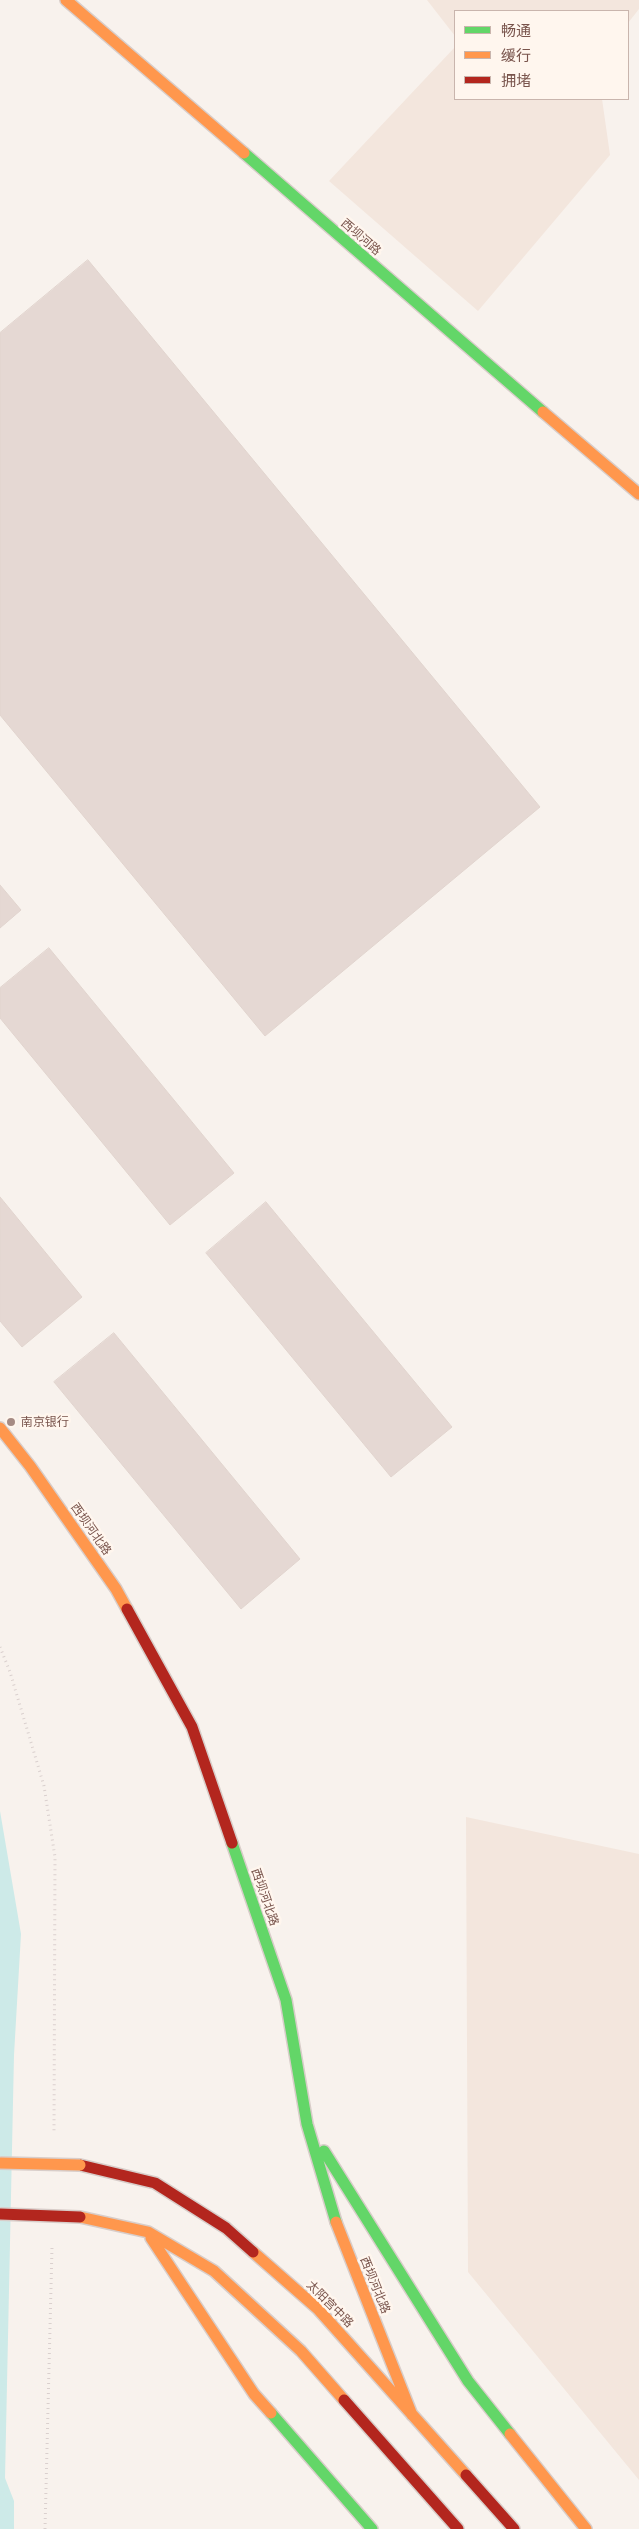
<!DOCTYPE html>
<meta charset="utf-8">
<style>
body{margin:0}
#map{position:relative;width:639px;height:2529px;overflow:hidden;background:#f8f2ed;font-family:Lato,"Noto Sans SC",sans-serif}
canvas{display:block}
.legend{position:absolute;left:454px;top:10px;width:175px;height:90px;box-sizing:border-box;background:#fff6ee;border:1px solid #c9b5ad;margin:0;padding:6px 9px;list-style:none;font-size:15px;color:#78534b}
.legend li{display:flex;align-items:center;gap:10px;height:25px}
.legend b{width:25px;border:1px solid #c9b5ad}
</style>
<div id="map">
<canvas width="639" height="2529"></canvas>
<ul class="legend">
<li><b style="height:6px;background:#63d668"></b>畅通</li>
<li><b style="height:6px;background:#ff974d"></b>缓行</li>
<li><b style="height:6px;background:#b3261e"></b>拥堵</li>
</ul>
</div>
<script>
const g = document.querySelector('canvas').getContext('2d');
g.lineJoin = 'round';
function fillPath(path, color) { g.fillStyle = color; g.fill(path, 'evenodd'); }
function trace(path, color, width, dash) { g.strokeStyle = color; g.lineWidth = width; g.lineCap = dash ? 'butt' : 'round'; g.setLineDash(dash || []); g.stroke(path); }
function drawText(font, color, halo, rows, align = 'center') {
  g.font = font + ' Lato,"Noto Sans SC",sans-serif'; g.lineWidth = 5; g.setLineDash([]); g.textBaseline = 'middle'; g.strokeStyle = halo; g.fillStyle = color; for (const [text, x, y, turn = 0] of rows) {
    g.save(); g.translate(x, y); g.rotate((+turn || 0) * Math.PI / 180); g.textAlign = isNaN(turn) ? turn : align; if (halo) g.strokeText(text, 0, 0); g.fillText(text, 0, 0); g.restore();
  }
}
fillPath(new Path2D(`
 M427,0H639V9L628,23V11H455V36Z
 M455,47V99H602L610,155L478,311L329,181Z
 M466,1817L639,1854V2480L468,2272Z`), '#f3e6dd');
fillPath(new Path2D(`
 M0,1811L21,1934L14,2055L5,2478L14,2501V2529H0Z`), '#cdeae8');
const building = new Path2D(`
 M88,260L540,807L265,1036L0,715V333Z
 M0,885L21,910L0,928Z
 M49,948L234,1173L170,1225L0,1018V988Z
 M0,1197L82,1297L22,1347L0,1321Z
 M266,1202L452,1427L391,1477L206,1253Z
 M114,1333L300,1559L241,1609L54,1382Z`);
fillPath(building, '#e5d8d3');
trace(building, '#e1d4ce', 1);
const fast = new Path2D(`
 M244,153L543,412
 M232,1843L286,2000L307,2124L336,2222
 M324,2151L468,2381L510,2434
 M271,2413L372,2529`);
const slow = new Path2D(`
 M66,0L244,153
 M543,412L639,494
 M0,1428L30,1466L116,1589L127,1609
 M80,2217L148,2232L214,2271L301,2351L344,2400
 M336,2222L412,2415
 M151,2238L254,2394L271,2413
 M253,2252L318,2309L466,2475
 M510,2434L586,2529`);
const jam = new Path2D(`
 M127,1609L192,1727L232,1843
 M80,2165L155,2183L226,2228L253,2252
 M344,2400L458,2529
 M466,2475L514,2529`);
trace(fast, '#d8cdc9', 14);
trace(slow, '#d8cdc9', 14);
trace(jam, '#d8cdc9', 14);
trace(new Path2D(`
 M0,1647L10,1672L44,1786L55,1857L54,2133
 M45,2529L52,2247`), '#dad0ce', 3, [1, 4]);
trace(fast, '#63d668', 11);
trace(slow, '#ff974d', 11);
trace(jam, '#b3261e', 11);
const slowBridge = new Path2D(`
 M0,2163L80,2165`);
const jamBridge = new Path2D(`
 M0,2214L80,2217`);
trace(slowBridge, '#d8cdc9', 14, []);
trace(jamBridge, '#d8cdc9', 14, []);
trace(slowBridge, '#ff974d', 11);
trace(jamBridge, '#b3261e', 11);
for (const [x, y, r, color] of [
 [11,1422,5,"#a58b84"]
]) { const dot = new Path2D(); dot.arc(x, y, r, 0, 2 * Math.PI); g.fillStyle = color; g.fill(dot); trace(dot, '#fff6ee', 2); }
drawText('12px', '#78534b', '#fff6ee', [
 ["西坝河路",361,237,41],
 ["西坝河北路",91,1529,55],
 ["西坝河北路",265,1897,71],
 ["西坝河北路",375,2285,68],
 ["太阳宫中路",330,2304,45]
]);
drawText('12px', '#78534b', '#fff6ee', [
 ["南京银行",21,1422]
], 'left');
</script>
